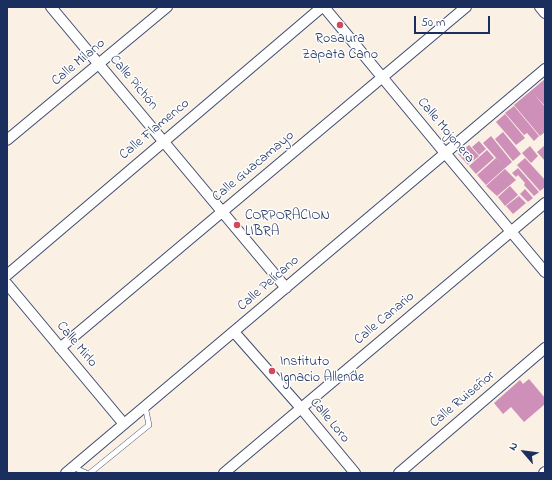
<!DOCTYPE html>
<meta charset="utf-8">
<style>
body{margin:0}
#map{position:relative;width:552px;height:480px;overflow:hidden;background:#faf0e3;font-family:"Indie Flower",sans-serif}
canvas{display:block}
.frame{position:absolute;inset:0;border:8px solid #1b2f5e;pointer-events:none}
.north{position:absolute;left:504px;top:432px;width:40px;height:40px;-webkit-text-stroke:3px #fff;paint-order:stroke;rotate:298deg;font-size:11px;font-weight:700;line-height:16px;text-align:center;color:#1b2f5e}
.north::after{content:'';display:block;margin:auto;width:14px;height:18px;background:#1b2f5e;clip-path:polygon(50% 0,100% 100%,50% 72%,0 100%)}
.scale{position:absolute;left:414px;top:16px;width:76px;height:18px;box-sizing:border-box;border:2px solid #1b2f5e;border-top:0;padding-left:5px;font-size:12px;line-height:14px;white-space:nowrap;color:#1b2f5e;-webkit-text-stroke:3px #fff;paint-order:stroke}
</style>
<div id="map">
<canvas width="552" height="480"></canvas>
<div class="frame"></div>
<div class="north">N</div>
<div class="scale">50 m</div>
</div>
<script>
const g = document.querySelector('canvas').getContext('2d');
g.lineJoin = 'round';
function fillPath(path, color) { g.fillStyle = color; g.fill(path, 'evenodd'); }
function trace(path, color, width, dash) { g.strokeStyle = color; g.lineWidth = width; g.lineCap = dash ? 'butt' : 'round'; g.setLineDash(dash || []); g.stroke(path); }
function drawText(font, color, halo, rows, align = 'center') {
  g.font = font + ' "Indie Flower",sans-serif'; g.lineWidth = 3; g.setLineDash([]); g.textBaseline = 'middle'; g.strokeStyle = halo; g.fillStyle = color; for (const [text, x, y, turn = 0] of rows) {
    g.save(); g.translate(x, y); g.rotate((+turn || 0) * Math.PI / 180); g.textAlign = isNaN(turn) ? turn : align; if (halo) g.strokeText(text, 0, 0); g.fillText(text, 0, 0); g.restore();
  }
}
fillPath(new Path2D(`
 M545,79V106L533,93L545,107V132L540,136L514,105Z
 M514,106L539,136L534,141L527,133L524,135L505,113Z
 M505,114L525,138L516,145L496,122Z
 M503,132L521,154L513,161L495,139Z
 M491,136L512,162L505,168L483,143Z
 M479,141L486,149L479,155L472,147Z
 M469,145L479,156L468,165L458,154Z
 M545,145V161L537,152Z
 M530,146L538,156L531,163L522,153Z
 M487,150L494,158L476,174L469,166Z
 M496,158L505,168L486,185L477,175Z
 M525,158L545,180V187L540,191L517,165Z
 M518,168L539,192L534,196L524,185L525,183L518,175L516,177L512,173Z
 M505,169L516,180L497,196L486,186Z
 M510,186L518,195L505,206L498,197Z
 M525,189L533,198L528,202L520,194Z
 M519,196L526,203L513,214L506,206Z
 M529,379L545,398V404L524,422L511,407L503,414L494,403L520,380L523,384Z`), '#ce8fb9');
const service = new Path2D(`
 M73,467L86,473
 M90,473L149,425L145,406`);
const minor = new Path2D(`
 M51,7L286,288
 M324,7L445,153L545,272
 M540,7L545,13
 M7,140L167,7
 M7,275L322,7
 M7,284L124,424
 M234,332L301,408L355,473
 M60,348L466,7
 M66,473L545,69
 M224,473L545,203
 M399,473L545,348
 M544,473L545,472`);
trace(service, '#3c4c72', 6);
trace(minor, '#3c4c72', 12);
trace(service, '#fff', 5);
trace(minor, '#fff', 10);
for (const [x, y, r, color] of [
 [340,25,4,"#d1495b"],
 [237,225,4,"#d1495b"],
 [272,371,4,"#d1495b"]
]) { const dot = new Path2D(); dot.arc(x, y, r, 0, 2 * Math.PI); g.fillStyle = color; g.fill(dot); trace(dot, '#fff', 1.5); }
drawText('14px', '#1b2f5e', '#fff', [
 ["Rosaura",340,40,"center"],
 ["Zapata Cano",340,56,"center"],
 ["CORPORACION",245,217],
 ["LIBRA",245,233],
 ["Instituto",280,363],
 ["Ignacio Allende",280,379]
], 'left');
drawText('14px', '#1b2f5e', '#fff', [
 ["Calle Milano",79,63,-40],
 ["Calle Pichón",133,83,50],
 ["Calle Flamenco",155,130,-40],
 ["Calle Mojonera",445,131,50],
 ["Calle Guacamayo",254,167,-40],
 ["Calle Pelícano",269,284,-41],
 ["Calle Canario",385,319,-40],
 ["Calle Mirlo",76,345,50],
 ["Calle Ruiseñor",463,400,-40],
 ["Calle Loro",329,421,50]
]);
</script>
